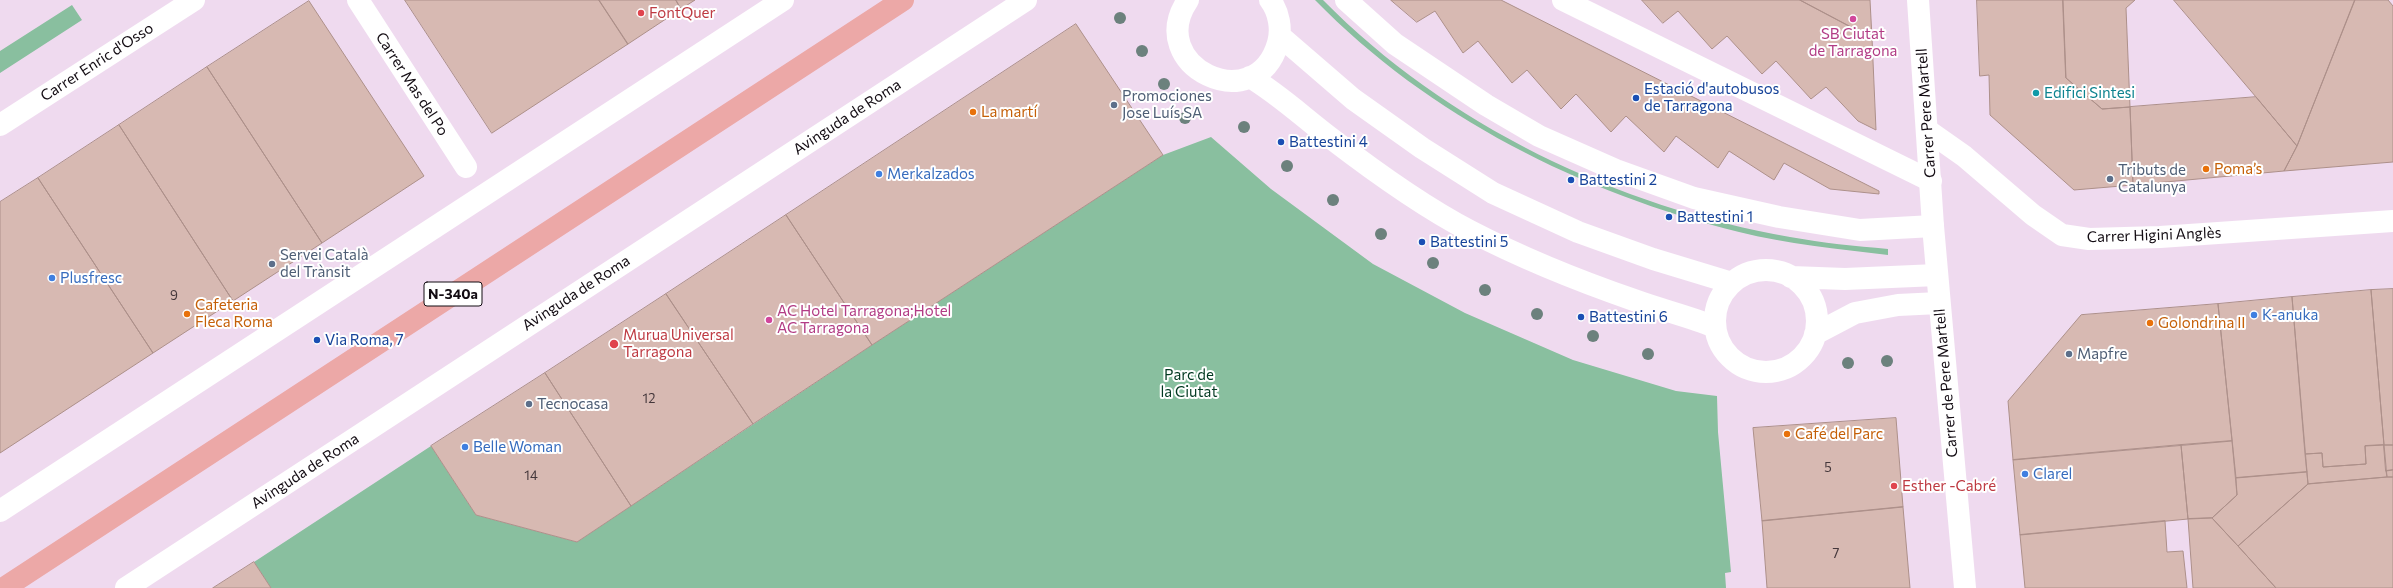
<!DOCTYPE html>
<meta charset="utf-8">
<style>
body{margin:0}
canvas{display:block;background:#efdaef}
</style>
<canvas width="2393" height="588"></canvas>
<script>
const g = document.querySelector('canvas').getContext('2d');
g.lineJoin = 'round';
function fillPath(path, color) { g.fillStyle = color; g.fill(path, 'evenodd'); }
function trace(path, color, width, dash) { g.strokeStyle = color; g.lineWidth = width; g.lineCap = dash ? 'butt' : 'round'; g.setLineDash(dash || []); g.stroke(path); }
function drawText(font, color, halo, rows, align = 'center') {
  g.font = font + ' Commissioner,sans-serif'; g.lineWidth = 4; g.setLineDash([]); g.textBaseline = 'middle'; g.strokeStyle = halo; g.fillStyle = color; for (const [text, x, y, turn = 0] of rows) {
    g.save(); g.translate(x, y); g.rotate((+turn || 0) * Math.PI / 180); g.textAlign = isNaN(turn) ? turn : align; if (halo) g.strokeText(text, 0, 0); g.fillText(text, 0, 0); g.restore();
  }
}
fillPath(new Path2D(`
 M1315,0H1323C1446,125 1618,207 1790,237C1823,243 1855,246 1888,249V255C1838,249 1787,244 1739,232C1582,193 1429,117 1315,0Z
 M72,5L82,20L0,73V51Z
 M1211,137L1271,189L1373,264L1465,313L1573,360L1676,391L1717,396L1718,432L1731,572L1725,573L1726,588H271L254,562L431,446L476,515L577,542L872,345L1163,155Z`), '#89bf9f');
const building = new Path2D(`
 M405,0H599L628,44L492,133Z
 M599,0H676L681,9L628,44Z
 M676,0H695L681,9Z
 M1391,0H1501L1879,191V194L1830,189L1784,163L1774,180L1729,151L1718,168L1676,136L1664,152L1626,116L1611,132L1576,94L1561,109L1527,70L1512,83L1478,41L1463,53L1435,11L1417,22Z
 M1642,0H1800L1872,38L1876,130L1858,121L1826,87L1811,99L1776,61L1762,74L1727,36L1712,49L1678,11L1663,23Z
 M1800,0H1870L1872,38Z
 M1977,0H2063L2066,78L2102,109L2130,107L2133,185L2074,190L1990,115L1989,75L1980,76Z
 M2063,0H2135L2126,8L2130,107L2102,109L2066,78Z
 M2174,0H2355L2297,146L2256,97Z
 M2355,0H2388L2393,6V162L2284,171L2297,146Z
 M309,1L424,176L322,243L207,67Z
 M1076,24L1163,155L872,345L786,215Z
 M207,67L322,243L233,301L119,125Z
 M2256,97L2297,146L2284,171L2133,185L2130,107Z
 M119,125L233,301L153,353L38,178Z
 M38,178L153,353L0,453V202Z
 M786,215L872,345L753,424L666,294Z
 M2393,289V445H2384L2371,290Z
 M2371,290L2384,445L2365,446L2366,464L2323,467L2322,453L2305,454L2292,297Z
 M666,294L753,424L631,506L545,373Z
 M2292,297L2307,472L2236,478L2218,304Z
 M2218,304L2232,441L2013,460L2008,401L2081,315Z
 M545,373L631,506L577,542L476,515L431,446Z
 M1896,418L1903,507L1762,521L1753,428Z
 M2232,441L2237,495L2212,518L2188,519L2181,445Z
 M2181,445L2188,519L2020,535L2013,460Z
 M2384,445H2393V470L2386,471Z
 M2384,445L2387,477L2308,484L2305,454L2322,453L2323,467L2366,464L2365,446Z
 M2393,470V477H2387L2386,471Z
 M2307,472L2308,484L2238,546L2212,518L2237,495L2236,478Z
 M2387,477H2393V588H2276L2238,546L2308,484Z
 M1903,507L1910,588H1767L1762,521Z
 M2212,518L2238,546L2276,588H2193L2188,519Z
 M2165,521L2167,552L2183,551L2187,588H2025L2020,535Z
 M254,562L271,588H213Z`);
fillPath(building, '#d7b9b2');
trace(building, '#ad908a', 1);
trace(new Path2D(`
 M1188,0C1143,66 1256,120 1278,43C1282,29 1279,12 1270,0
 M1346,0L1395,44L1486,105L1539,136L1616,170L1694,198L1779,217L1860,230L1933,226
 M1563,0L1931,181
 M1280,36L1353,99L1422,148L1493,193L1578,232L1653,259L1732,283
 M1250,77C1280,95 1304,118 1332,139C1375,172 1422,206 1470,231C1522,258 1579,281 1634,300C1661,310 1688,316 1715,327
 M1715 321a51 51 0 1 1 102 0a51 51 0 1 1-102 0Z
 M1791,277L1845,279L1937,275
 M1815,334L1855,313L1898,305L1939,303`), '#fff', 22);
trace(new Path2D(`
 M358,0L466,167`), '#fff', 22);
trace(new Path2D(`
 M0,125L194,0
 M1927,130L1964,156L2033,215L2062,235L2089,239L2160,237L2393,221
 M0,511L783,0
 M126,588L1026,0`), '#fff', 22);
trace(new Path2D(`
 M1918,0L1933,226L1965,588`), '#fff', 22);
trace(new Path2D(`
 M4,588L903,0`), '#eca8a7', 22);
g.fillStyle = '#6c817d';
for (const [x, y] of [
 [1120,18],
 [1142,51],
 [1164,84],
 [1185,118],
 [1244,127],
 [1287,166],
 [1333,200],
 [1381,234],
 [1433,263],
 [1485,290],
 [1537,314],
 [1593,336],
 [1648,354],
 [1887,361],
 [1848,363]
]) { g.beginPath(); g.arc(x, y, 6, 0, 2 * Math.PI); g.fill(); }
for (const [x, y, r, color] of [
 [641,13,4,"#e0444e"],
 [1853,19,4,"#d1479c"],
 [2036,93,4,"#0f9aa8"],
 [1636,98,4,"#1a4fb4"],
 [1114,105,4,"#5c6f8a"],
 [973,112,4,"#e8710a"],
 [1281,142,4,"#1a4fb4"],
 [2206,169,4,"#e8710a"],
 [879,174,4,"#3f7fe0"],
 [2110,179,4,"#5c6f8a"],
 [1571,180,4,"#1a4fb4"],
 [1669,217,4,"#1a4fb4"],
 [1422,242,4,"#1a4fb4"],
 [272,264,4,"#5c6f8a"],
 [52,278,4,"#3f7fe0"],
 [187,314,4,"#e8710a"],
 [2254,315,4,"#3f7fe0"],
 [1581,317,4,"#1a4fb4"],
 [769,320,4,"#d1479c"],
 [2150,323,4,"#e8710a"],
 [317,340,4,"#1a4fb4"],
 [614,344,5,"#e0444e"],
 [2069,354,4,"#5c6f8a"],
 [529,404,4,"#5c6f8a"],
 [1787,434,4,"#e8710a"],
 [465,447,4,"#3f7fe0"],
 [2025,474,4,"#3f7fe0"],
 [1894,486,4,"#e0444e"]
]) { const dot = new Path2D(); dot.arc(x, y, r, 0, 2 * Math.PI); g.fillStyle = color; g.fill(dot); trace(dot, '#fff', 1.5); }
drawText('13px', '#44373b', null, [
 ["9",174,296],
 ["12",649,399],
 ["5",1828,468],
 ["14",531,476],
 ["7",1836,554]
]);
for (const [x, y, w] of [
 [453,294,58]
]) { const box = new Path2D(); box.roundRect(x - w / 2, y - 12, w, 24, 3); g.fillStyle = '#fff'; g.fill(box); trace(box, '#130c13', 1); }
drawText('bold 14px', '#130c13', null, [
 ["N-340a",453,294]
]);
drawText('15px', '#be3a42', '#fff', [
 ["FontQuer",649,13],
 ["Murua Universal",623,335],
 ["Tarragona",623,352],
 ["Esther -Cabré",1902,486]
], 'left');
drawText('15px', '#b23c85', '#fff', [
 ["SB Ciutat",1853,34],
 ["de Tarragona",1853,51],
 ["AC Hotel Tarragona;Hotel",777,311,"left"],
 ["AC Tarragona",777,328,"left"]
]);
drawText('15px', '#130c13', '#fff', [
 ["Carrer Enric d'Osso",97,62,-33],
 ["Carrer Mas del Po",412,84,57],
 ["Carrer Pere Martell",1926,113,-94],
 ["Avinguda de Roma",847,117,-33],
 ["Carrer Higini Anglès",2154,235,-2],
 ["Avinguda de Roma",576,293,-33],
 ["Carrer de Pere Martell",1946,383,-95],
 ["Avinguda de Roma",305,471,-33]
]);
drawText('15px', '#164399', '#fff', [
 ["Estació d'autobusos",1644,89],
 ["de Tarragona",1644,106],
 ["Battestini 4",1289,142],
 ["Battestini 2",1579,180],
 ["Battestini 1",1677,217],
 ["Battestini 5",1430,242],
 ["Battestini 6",1589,317],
 ["Via Roma, 7",325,340]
], 'left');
drawText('15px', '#0d838f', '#fff', [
 ["Edifici Sintesi",2044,93]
], 'left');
drawText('15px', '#4e5e75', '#fff', [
 ["Promociones",1122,96],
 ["Jose Luís SA",1122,113],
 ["Tributs de",2118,170],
 ["Catalunya",2118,187],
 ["Servei Català",280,255],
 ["del Trànsit",280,272],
 ["Mapfre",2077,354],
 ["Tecnocasa",537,404]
], 'left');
drawText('15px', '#c56008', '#fff', [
 ["La martí",981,112],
 ["Poma’s",2214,169],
 ["Cafeteria",195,305],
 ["Fleca Roma",195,322],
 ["Golondrina II",2158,323],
 ["Café del Parc",1795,434]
], 'left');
drawText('15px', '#366cbe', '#fff', [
 ["Merkalzados",887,174],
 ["Plusfresc",60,278],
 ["K-anuka",2262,315],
 ["Belle Woman",473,447],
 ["Clarel",2033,474]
], 'left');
drawText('15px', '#013820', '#fff', [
 ["Parc de",1189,375],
 ["la Ciutat",1189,392]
]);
</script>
